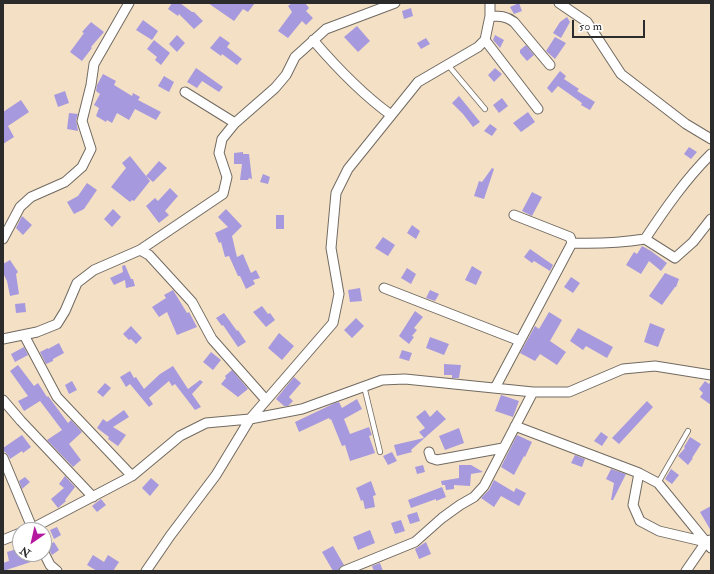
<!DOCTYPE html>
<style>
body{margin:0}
#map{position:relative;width:714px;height:574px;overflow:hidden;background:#f4e0c5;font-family:"IM FELL Double Pica",serif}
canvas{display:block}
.frame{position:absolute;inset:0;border:4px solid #2b2b2b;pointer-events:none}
.north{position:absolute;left:12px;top:522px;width:40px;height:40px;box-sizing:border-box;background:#fff;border:1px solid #aaa;border-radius:50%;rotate:214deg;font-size:11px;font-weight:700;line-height:16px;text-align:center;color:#2b2b2b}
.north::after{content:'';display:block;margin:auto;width:14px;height:18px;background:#b5179e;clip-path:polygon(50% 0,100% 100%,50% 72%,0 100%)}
.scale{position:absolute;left:572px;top:20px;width:73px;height:18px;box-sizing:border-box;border:2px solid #2b2b2b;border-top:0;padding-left:5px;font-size:12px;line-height:14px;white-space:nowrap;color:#2b2b2b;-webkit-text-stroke:3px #fff;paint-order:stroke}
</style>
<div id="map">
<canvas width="714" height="574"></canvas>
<div class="frame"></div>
<div class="north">N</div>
<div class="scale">50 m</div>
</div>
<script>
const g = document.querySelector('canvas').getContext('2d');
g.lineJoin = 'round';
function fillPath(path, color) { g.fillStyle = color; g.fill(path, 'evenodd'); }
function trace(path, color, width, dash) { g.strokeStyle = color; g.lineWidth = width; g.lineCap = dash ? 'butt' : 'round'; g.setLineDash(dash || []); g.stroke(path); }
fillPath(new Path2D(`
 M172,3H180L192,12H194L203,21L194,29L179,14L178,16L168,9Z
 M208,3H255L248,12L243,9L234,21Z
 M292,3H305L309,8L306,11L313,18L306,25L302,21L288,38L278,31L292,12L288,6Z
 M519,3L522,11L514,14L510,7Z
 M411,8L413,16L404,19L402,11Z
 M567,17L570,22L561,38L553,33L560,22Z
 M143,20L158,31L152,40L136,30Z
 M91,22L104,32L91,47L92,48L82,61L70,52L84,33L82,32Z
 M357,26L370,41L358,52L344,37Z
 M177,35L185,43L177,52L169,44Z
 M495,35L504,40L500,48L493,40Z
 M220,36L230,43L227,47L242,59L237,65L222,54L221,56L210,48Z
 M555,37L566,43L555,59L546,51Z
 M426,38L430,44L421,49L417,43Z
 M154,40L170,53L161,65L155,60L157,57L147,49Z
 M526,45L534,55L527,61L520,53V50Z
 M196,68L223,87L219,92L202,81L197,88L187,82Z
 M495,68L502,74L494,82L488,75Z
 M560,71L566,76L564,79L579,89L577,91L595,102L590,110L581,105L582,103L558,86L552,93L547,88Z
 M103,74L116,81L114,85L132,96L133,93L140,97L138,100L161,112L156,120L135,109L129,120L117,113L112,123L107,120L106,122L96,116L99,108L94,105L100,94L96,91L97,85Z
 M164,76L174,82L169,92L158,86Z
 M65,91L69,103L58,107L54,95Z
 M459,96L480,122L473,127L463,114L452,103Z
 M502,98L508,106L499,113L493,105Z
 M21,100L29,112L8,126L14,137L3,144V112Z
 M528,112L535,122L521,132L513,123Z
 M69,113L78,114L76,120L78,131L67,129Z
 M490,124L497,129L492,136L484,131Z
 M689,147L697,152L691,159L684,154Z
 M243,152V154H249L252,179L249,178L248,180H240L242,164H234V153Z
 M130,156L150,181L134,201L132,200L130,202L111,187L126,168L122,163Z
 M159,161L167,168L153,182L146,176Z
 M492,168L494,169L484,199L474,196L479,181L482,182Z
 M263,174L270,177L268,184L260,182Z
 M87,183L97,190L84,209L74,214L67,202L78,196Z
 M170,188L178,196L165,211L169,215L159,223L146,206L155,198L158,201Z
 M532,192L542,197L532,216L522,211Z
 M113,209L121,217L112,227L104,219Z
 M226,209L242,226L232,236L237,257L243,254L251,273L256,270L260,278L253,280L255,284L246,289L240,276H238L229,256L225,257L221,242L219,243L215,233L228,227L218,217Z
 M276,215H284V229H276Z
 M22,216L32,225L23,235L16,228Z
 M412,225L420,231L416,239L407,233Z
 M383,237L395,245L388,256L375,248Z
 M642,246L651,251L667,263L661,271L649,261L641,274L626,265L634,252L637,254Z
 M530,249L553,265L550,271L534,261L532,263L524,257Z
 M10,260L18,272L16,274L19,294L10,296L7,281L3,273V264Z
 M125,265L131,279H133L135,286L126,288L125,280L114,285L110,278L123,272L122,266Z
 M472,266L482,272L476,285L465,280Z
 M407,268L416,274L411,284L401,278Z
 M665,273L679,279L676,287H675L662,305L649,296Z
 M571,277L580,283L573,293L564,287Z
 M360,288L362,301L350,302L348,290Z
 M173,290L187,313L189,312L197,327L177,335L167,312L159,317L152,307L166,298L164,295Z
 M430,290L439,294L435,301L426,298Z
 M25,303L26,312L16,313L15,304Z
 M262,306L268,314L270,313L275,320L266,327L253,312Z
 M415,311L423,317L414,328L417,330L412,336L414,337L409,344L399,336Z
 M549,312L562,320L550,341L566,352L557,365L540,354L535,361L520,353L535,326L539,329Z
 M224,313L237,331L238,330L246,342L238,347L223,325L222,326L216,318Z
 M356,318L364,326L352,338L344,330Z
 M650,323L665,329L658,347L644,342Z
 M131,326L142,338L136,344L131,339L129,340L123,334Z
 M578,328L613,347L607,358L586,346L583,350L570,341Z
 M279,333L294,346L282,360L268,348Z
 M430,337L449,344L444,355L426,348Z
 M59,343L64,353L53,359V361L46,364L40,352L48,348V349Z
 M24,347L28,355L15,362L11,354Z
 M402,350L412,353L409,361L399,358Z
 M211,352L221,360L213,370L203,362Z
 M444,364L461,365L459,378H452V375H444Z
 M18,365L34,386L38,383L47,397L48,396L68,423L71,420L82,432L69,444L81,460L73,467L47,440L62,430L40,401L24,411L18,401L28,396L10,371Z
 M173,366L188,389L200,380L203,382L192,394L201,407L195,410L175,384L172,386L169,381L149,398L153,404L149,407L130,384L126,387L120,377L130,371L134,378L136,377L144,389L160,374Z
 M232,370L248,389L238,397L221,384L226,378L225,376Z
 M294,377L301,383L289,397L293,401L288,406H284L276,399Z
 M72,381L77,390L69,394L65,385Z
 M705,381L709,384L711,381V405L700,397L703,393L699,389Z
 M105,383L111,388L103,397L97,392Z
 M501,395L519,401L513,417L495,411Z
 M357,399L362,409L344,419L350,434L369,427L372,435L369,436L375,453L350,461L345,445L342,446L331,419L330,420L329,418L299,432L295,422L335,403L339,402L342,408Z
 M647,401L653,407L619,444L612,438Z
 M124,410L129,417L113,427L126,435L118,446L108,439L109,437L97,428L103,419L107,422Z
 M425,410L430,417L437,410L446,419L411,450L412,452L397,456L394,445L424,438L419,432L425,428L416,417Z
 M459,428L464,443L445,450L439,436Z
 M601,432L608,437L602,446L594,441Z
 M22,435L31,447L23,453L22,451L10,459L8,455L3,450V448Z
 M517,435L532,442L525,457L524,456L514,475L501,467Z
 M690,437L701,444L692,458H693L688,465L678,456L685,448L684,447Z
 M392,452L397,461L388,465L383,456Z
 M575,455L585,459L582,467L571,463Z
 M423,465L425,472L417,474L415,467Z
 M459,465H471L483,472L471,474L470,486L454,485V489L446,490L445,485H442L441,481L459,478Z
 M611,469L626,474L613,500H611L614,483L606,479Z
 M671,469L679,475L672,484L665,479Z
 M65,476L75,487L65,500L66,501L58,508L51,499L64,488L59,484Z
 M25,477L30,482L22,489L19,481Z
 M151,478L159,485L150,496L142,488Z
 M494,480L514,492L516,488L526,493L519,506L501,496L494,507L481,498L489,490Z
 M371,481L376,495L373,496L375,507L365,509L363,500L361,501L356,488Z
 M442,487L446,497L436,501V499L411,508L408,500Z
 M101,499L106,505L97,512L92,506Z
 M711,506V531L700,512Z
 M417,512L420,521L410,524L407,515Z
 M401,520L405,531L395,534L391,523Z
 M57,527L61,535L54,539L50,530Z
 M370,530L375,543L358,550L353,537Z
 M54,542L59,550L52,555L49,550L45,547Z
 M426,542L431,554L419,559L415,549Z
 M333,546L344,565L340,567L338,571H333L322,552Z
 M20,548V554H38L40,559L3,571V563L9,561L7,552Z
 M93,555L104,562L108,555L119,562L113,571H97L87,565Z
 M380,563L383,571H374L372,566Z`), '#a799dd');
const lane = new Path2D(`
 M448,65L485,109
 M364,386L380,452
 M658,483L688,431`);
const street = new Path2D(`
 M559,3L587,22L621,74L686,124L711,139
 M490,16C500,16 506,16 514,22L550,65
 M313,40C337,68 362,94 391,115
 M485,40L538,109
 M185,92L235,123
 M3,239L20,207L31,197L65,182L82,167L91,149L82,121L91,85L94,64L129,3
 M645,239C665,209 685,180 711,154
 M572,243C599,244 619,243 645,239L675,258L693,242L711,219
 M140,250L149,255L192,302L212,339L266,400
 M384,288L520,341
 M24,335L57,397L132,476
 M3,339L37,332L57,324L65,311L77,283L94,270L140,250L223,194L227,177L219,153L222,139L235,123L275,88L286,75L295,57L326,29L395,3
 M495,388L572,243L570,237L514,215
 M3,400L21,421L93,497
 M515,426L639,473L658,483L711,548
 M429,452L431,458L437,460L503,448
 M3,458L33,530
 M639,473L633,505L640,521L659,531L706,542
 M29,530L132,476L180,436L206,423L250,419L302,409L382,380L405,379L533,392H569L623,369L655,366L711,375
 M3,540L20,533
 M44,553L50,565L57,571
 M146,571L170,536L216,475L250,419L333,323L339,294L331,248L336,193L348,169L418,82L478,47L485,40L490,16V3
 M344,571L415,542L442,518L460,505L474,497L484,486L533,392
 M686,571L706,542L710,540`);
trace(lane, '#716a61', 6);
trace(street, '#716a61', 11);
trace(lane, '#fff', 4.5);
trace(street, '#fff', 9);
</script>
